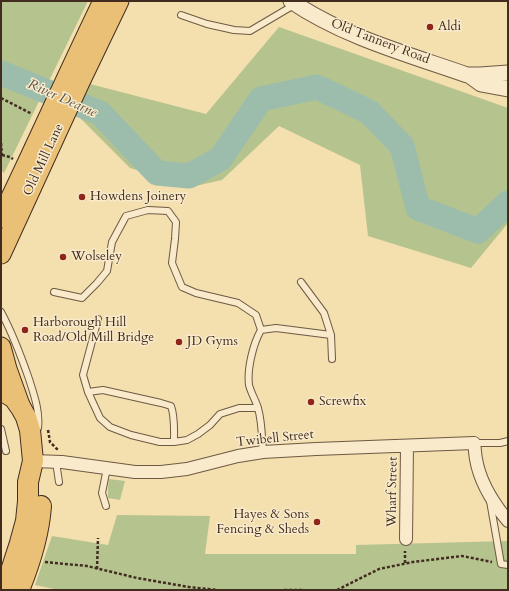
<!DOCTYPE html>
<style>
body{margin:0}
#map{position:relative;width:509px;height:591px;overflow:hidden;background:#f4dfae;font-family:Cardo,serif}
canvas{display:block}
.frame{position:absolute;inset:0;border:2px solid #422c20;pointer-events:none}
</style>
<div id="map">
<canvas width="509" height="591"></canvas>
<div class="frame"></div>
</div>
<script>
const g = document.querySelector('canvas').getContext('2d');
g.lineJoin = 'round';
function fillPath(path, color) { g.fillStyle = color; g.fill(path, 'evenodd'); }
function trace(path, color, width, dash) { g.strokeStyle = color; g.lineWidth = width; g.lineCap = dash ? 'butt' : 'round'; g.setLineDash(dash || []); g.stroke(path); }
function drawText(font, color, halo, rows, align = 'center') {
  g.font = font + ' Cardo,serif'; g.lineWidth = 3; g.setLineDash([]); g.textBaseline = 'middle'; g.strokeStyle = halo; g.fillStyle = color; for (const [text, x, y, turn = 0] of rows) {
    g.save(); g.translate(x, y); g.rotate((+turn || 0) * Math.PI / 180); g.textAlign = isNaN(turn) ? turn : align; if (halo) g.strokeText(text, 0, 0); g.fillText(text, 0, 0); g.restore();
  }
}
fillPath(new Path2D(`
 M1,1H88L4,173L1,170Z
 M279,27L508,108V223L471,268L368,236L360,165L279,126L222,180L191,187L130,168L77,115L90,84L206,114Z
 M109,479L125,481L120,500L108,498V488Z
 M117,515L210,516L205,554H356V545L508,541V590H59L35,585L52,536L108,545Z`), '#b5c38f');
trace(new Path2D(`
 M1,73L100,113L157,173L189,176L220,159L261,99L317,87L369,112L402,146L418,208L478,231L508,203`), '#9cbdab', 25);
const service = new Path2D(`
 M181,15L207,24L234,30L250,31L294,5
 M301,282L324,313L331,335
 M54,292L82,298L97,283L107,271L112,242L126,216L148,210L168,211L176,222L175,239L172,263L182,287L196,293L238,303L256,315L261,330C253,344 247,369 249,385C251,393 256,401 258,408C262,422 262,438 263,452
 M1,312C13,334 21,356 29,379C34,395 40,411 38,428
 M98,319L83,375L88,392L100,418L110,427L131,435L160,442H174L187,440L198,434L210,425L220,414L239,408H258
 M261,330L276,328L331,335L332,359
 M88,392L103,390L161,403L171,406C175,417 174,430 174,442
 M1,429L6,451
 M474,443H500L508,441
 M56,462L59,482
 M490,501L501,564L508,565
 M106,506L102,493L107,468`);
const minor = new Path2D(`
 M33,461L62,462L135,472H161L187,469L238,456L263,452L316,449L474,443C475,449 475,454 476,459C480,483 493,503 508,521
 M406,539L407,446`);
const tertiary = new Path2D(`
 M291,1C344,37 407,54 467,75H480L508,73
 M470,76L481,84L508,89`);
const primary = new Path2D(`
 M1,218C36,146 68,73 103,1
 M1,254L80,82L119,1
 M1,347L7,369L21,408`);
const trunk = new Path2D(`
 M1,390L14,398L21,408L26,417L30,430L33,461L28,482V501L26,521L20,543L8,580L1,589
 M19,590C30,563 39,535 41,506`);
trace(service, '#6e5944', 8);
trace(minor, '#6e5944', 14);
trace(tertiary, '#6e5944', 17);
trace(primary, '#422c20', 21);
trace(trunk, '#422c20', 22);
trace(new Path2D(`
 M1,98L32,114
 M1,143L2,155L1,156
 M2,155L10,157L13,159
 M48,430L50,442L58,450
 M45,562L87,566L137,578L189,587L218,590
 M405,563V551
 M97,569L98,538
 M284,590H302
 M337,590L379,569L413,562L462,556L492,562`), '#422c20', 2.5, [3, 2]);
trace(service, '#f8eaca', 6);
trace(minor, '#f8eaca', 12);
trace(tertiary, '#f8eaca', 15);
trace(primary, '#eac077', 19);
trace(trunk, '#eac077', 20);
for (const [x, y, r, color] of [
 [430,27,4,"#8f2418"],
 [82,197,4,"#8f2418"],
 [63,257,4,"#8f2418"],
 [25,330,4,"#8f2418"],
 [179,342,4,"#8f2418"],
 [311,402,4,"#8f2418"],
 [317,522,4,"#8f2418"]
]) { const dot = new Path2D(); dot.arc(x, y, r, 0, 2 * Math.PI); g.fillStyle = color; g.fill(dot); trace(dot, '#f8eaca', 1.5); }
drawText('13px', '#422c20', '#f8eaca', [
 ["Aldi",438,27],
 ["Howdens Joinery",90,197],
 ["Wolseley",71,257],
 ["Harborough Hill",33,323],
 ["Road/Old Mill Bridge",33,338],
 ["JD Gyms",187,342],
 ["Screwfix",319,402],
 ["Hayes & Sons",309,515,"right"],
 ["Fencing & Sheds",309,530,"right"]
], 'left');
drawText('13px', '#422c20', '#f8eaca', [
 ["Old Tannery Road",380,42,21],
 ["Old Mill Lane",44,160,-65],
 ["Twibell Street",275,439,-6],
 ["Wharf Street",393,492,-89]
]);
drawText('italic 14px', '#585043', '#f8eaca', [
 ["River Dearne",62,99,24]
]);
</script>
